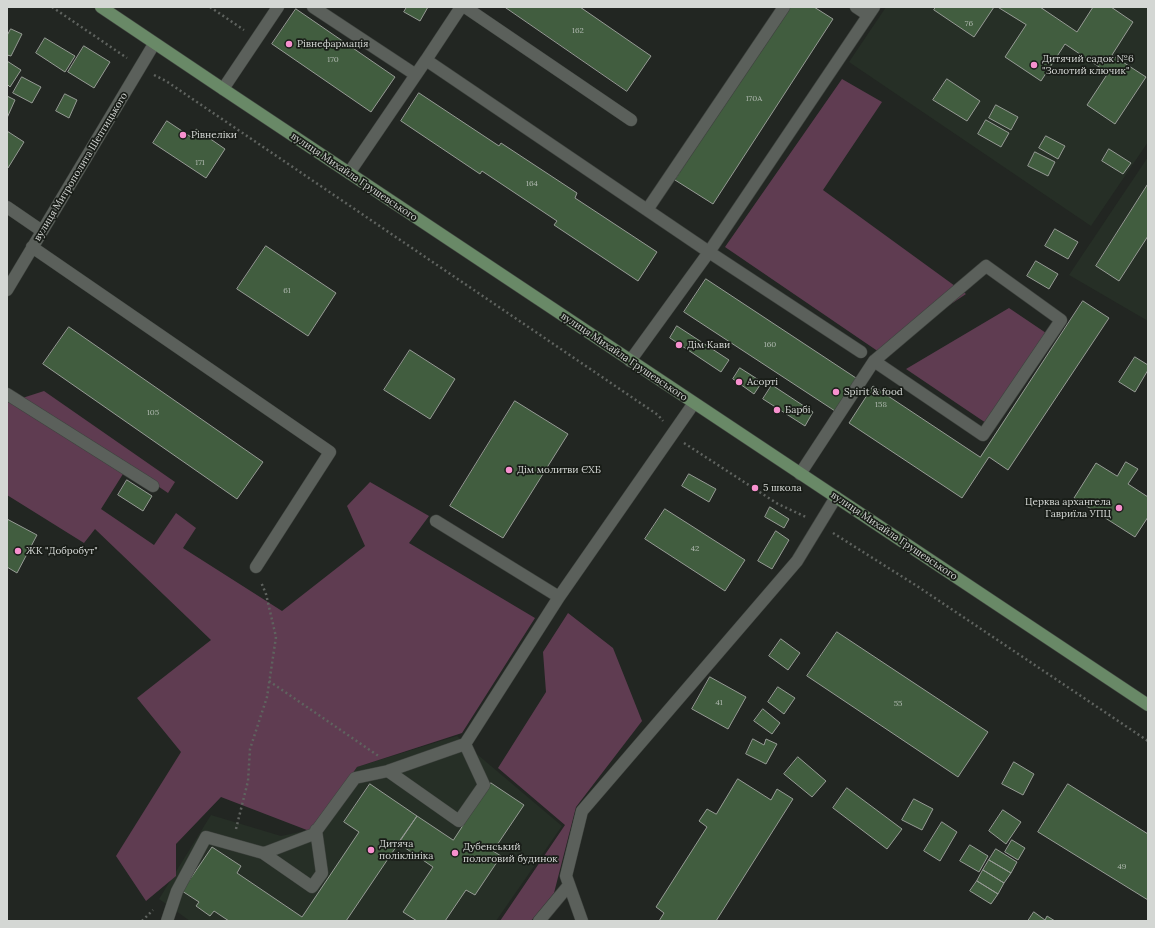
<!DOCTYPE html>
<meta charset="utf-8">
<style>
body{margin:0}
#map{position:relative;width:1155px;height:928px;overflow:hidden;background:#222622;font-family:Lora,serif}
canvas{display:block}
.frame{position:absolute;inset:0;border:8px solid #d4d7d4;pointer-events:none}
</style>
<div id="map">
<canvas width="1155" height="928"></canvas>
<div class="frame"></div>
</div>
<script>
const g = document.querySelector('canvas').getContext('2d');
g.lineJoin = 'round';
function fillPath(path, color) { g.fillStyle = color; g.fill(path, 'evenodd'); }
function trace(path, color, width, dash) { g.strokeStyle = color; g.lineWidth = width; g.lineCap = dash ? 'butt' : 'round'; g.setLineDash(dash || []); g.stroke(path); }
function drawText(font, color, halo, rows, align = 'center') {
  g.font = font + ' Lora,serif'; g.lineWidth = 3.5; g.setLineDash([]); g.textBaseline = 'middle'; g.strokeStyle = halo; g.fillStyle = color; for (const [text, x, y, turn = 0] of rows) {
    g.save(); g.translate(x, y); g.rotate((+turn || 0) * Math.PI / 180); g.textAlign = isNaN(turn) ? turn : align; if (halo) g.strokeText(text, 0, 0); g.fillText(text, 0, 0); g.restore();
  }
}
fillPath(new Path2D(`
 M886,7H1148V142L1091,226L849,62Z
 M1148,157V321L1069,275Z
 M457,736L465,744L562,826L496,921H190L159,899L211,815L281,836L314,829L357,767Z`), '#262f26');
fillPath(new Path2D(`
 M842,79L882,102L823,190L966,294L879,352L725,247Z
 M1009,308L1046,333L986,423L906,369Z
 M44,391L175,482L168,493L128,466L101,509L154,545L176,513L196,528L183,548L282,611L365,546L347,506L370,482L429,516L409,543L535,618L462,733L357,767L312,832L221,797L176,844V876L146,901L116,856L181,752L137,698L211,640L95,529L84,543L7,495V403Z
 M568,613L613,648L642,721L576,807L554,893L531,921H500L565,825L498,768L546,692L543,652Z`), '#5f3c51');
const building = new Path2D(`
 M407,7H428L420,21L404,12Z
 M505,7H580L651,56L627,91Z
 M787,7H814L833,19L713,204L675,180Z
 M936,7H994L974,37L934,10Z
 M998,7H1040L1077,32L1093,7H1111L1133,22L1112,55L1146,77L1115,124L1087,105L1108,73L1065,44L1041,81L1005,57L1026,25Z
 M296,9L395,77L371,112L272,44Z
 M11,29L22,34L11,56L7,55V36Z
 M45,38L75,56L65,72L36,53Z
 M84,46L110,62L94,88L68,72Z
 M7,61L21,70L10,87L7,84Z
 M22,77L41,87L32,103L13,93Z
 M947,79L980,101L967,121L933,100Z
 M419,93L499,146L501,143L577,193L575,198L657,252L638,281L554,225L557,221L482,171L480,174L401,121Z
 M65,94L77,100L69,118L56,111Z
 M7,96L15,100L7,118Z
 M996,105L1018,117L1011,130L989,118Z
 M986,120L1009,133L1001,147L978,134Z
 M167,121L191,137L196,129L225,149L206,178L153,143Z
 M7,131L24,142L8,168L7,167Z
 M1046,136L1065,146L1058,159L1039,148Z
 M1109,149L1131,163L1123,174L1102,161Z
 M1035,152L1055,162L1048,176L1028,166Z
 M1148,184V236L1119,281L1096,266Z
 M1055,229L1078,242L1068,259L1045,246Z
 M266,246L336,293L308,336L237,289Z
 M1036,261L1058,274L1049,289L1027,276Z
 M706,279L856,378L835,411L684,312Z
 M1083,301L1109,318L1008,470L989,457L962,498L849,423L873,386L980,457Z
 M677,326L729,360L721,372L670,338Z
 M69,327L263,462L237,499L43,364Z
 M410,350L455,379L430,419L384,390Z
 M1135,357L1148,365V370L1135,392L1119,382Z
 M740,368L762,382L754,394L733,379Z
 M772,385L813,412L805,426L763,399Z
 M515,401L568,434L503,538L450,506Z
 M1126,462L1138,469L1128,484L1148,497V517L1135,537L1074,498L1096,463L1117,476Z
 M689,474L716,489L709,502L682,486Z
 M127,480L152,496L143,511L118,495Z
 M770,507L789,519L784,528L765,517Z
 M665,509L745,560L725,591L645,539Z
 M7,519L37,535L17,573L7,567Z
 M776,531L789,540L772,569L758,561Z
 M837,632L988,732L958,777L807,676Z
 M781,639L800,653L788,670L769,656Z
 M710,677L746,697L728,729L692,709Z
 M778,687L795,698L784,714L768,702Z
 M763,709L780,723L772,734L754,721Z
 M753,739L764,745L766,739L777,744L766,764L746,754Z
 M798,757L826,781L812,797L784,774Z
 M1014,762L1034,774L1023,795L1002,784Z
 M738,779L771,800L777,789L793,799L716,921H659L664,913L656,907L707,827L699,821L707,809L716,814Z
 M491,783L524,805L493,851L501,856L475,895L466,890L445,921H417L403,912L433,867L398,843L417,816L453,840Z
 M370,784L417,816L346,921H229L214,911L210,916L196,906L199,902L182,891L212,847L241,866L237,873L302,917L359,832L344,822Z
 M1068,784L1148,834V900L1038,832Z
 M847,788L902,829L887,849L833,808Z
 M914,799L933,809L922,830L902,820Z
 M1003,810L1021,822L1006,844L989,831Z
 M942,822L957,832L940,861L924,851Z
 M1012,840L1025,848L1018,860L1005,852Z
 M970,845L988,856L979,872L960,861Z
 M996,849L1017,862L1011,873L989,860Z
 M989,860L1011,873L1004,883L983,870Z
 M983,870L1004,883L998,894L977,881Z
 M977,881L998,894L991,904L970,891Z
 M1034,912L1045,920L1047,916L1055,921H1028Z`);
fillPath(building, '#415d3f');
trace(building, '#969b95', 1);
const minor = new Path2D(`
 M313,7L416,75
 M465,7L631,120
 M856,7L868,15
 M426,60L461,7
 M223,89L278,7
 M349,173L426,60L709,252L861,352
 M7,207L42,231
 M647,210L784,7
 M32,247L330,452L256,567
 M7,290L154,44
 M630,361L709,252L874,7
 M7,394L153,486
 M800,474L874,361L986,266L1061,320L983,435L874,361
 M436,521L559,597
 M388,771L459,821L484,785L465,744
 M263,853L312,887L322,873L316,830
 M167,921L177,891L206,837L263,853L267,852L314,834L355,778L388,771L465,744L559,597L694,403
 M539,921L569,885
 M582,921L566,876L582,811L797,561L836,497`);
const major = new Path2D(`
 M101,7L223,89L1148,705`);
trace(minor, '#3f433f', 13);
trace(major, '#3f433f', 13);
trace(new Path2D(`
 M52,7L127,58
 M210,7L244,30
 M154,75L166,81L658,415L663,421
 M684,443L778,504L806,517
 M833,533L917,586L1148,741
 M269,681L380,757
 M236,829L248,781L250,749L267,697L276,637L266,594L261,582
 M142,921L153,910`), '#5f635f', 2.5, [2, 3]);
trace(minor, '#5b605b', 12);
trace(major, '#698967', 12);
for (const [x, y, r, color] of [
 [289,44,4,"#f790ce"],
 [1034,65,4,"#f790ce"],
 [183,135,4,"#f790ce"],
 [679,345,4,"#f790ce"],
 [739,382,4,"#f790ce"],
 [836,392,4,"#f790ce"],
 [777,410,4,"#f790ce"],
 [509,470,4,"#f790ce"],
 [755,488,4,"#f790ce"],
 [1119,508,4,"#f790ce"],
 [18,551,4,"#f790ce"],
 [371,850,4,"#f790ce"],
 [455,853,4,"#f790ce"]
]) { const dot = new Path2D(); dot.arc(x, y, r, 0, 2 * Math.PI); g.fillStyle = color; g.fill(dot); trace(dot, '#191d18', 1.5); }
drawText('8px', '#afb8af', null, [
 ["76",969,24],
 ["162",578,31],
 ["170",333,60],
 ["170А",754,99],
 ["171",200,163],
 ["164",532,184],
 ["61",287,291],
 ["160",770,345],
 ["158",881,405],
 ["105",153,413],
 ["42",695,549],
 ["41",719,703],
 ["55",898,704],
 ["49",1122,867]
]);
drawText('10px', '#d4d7d4', '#191d18', [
 ["Рівнефармація",297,44],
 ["Дитячий садок №6",1042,59],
 ["\"Золотий ключик\"",1042,71],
 ["Рівнеліки",191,135],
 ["Дім Кави",687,345],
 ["Асорті",747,382],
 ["Spirit & food",844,392],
 ["Барбі",785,410],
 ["Дім молитви ЄХБ",517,470],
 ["5 школа",763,488],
 ["Церква архангела",1111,502,"right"],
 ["Гавриїла УПЦ",1111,514,"right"],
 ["ЖК \"Добробут\"",26,551],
 ["Дитяча",379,844],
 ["поліклініка",379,856],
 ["Дубенський",463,847],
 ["пологовий будинок",463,859]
], 'left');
drawText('10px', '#d4d7d4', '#191d18', [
 ["вулиця Митрополита Шептицького",81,167,-59],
 ["вулиця Михайла Грушевського",354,177,34],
 ["вулиця Михайла Грушевського",624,357,34],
 ["вулиця Михайла Грушевського",894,536,34]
]);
</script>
